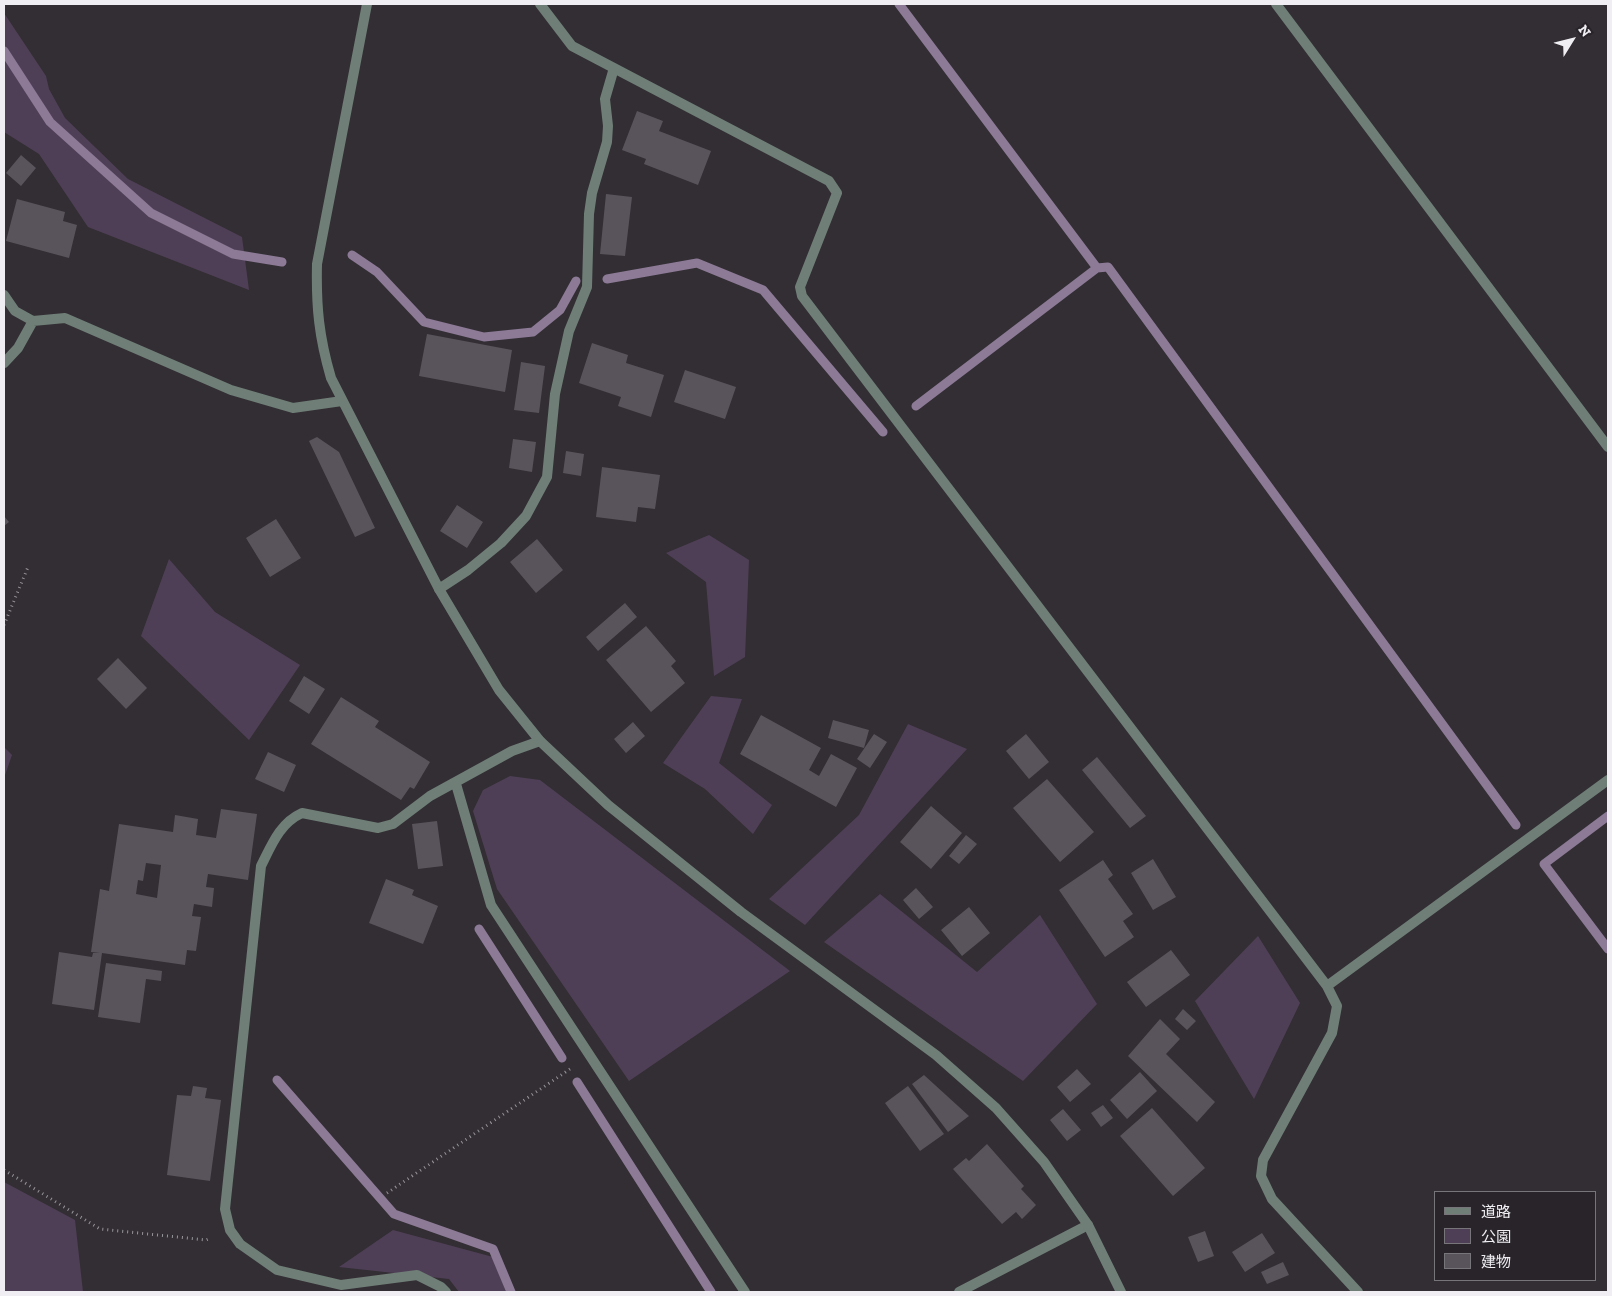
<!DOCTYPE html>
<meta charset="utf-8">
<style>
body{margin:0}
#map{position:relative;width:1612px;height:1296px;overflow:hidden;background:#322e34;font-family:"Zilla Slab","Noto Sans JP",serif}
canvas{display:block}
.frame{position:absolute;inset:0;border:5px solid #f0eef2;pointer-events:none}
.legend{position:absolute;left:1434px;top:1191px;width:162px;height:90px;box-sizing:border-box;background:#28242a;border:1px solid #78757a;margin:0;padding:6px 9px;list-style:none;font-size:15px;color:#f0eef2}
.legend li{display:flex;align-items:center;gap:10px;height:25px}
.legend b{width:25px;border:1px solid #78757a}
.north{position:absolute;left:1547px;top:15px;width:50px;height:50px;-webkit-text-stroke:4px #28242a;paint-order:stroke;rotate:54deg;font-size:14px;font-weight:700;line-height:20px;text-align:center;color:#f0eef2}
.north::after{content:'';display:block;margin:auto;width:18px;height:22px;background:#f0eef2;clip-path:polygon(50% 0,100% 100%,50% 72%,0 100%)}
</style>
<div id="map">
<canvas width="1612" height="1296"></canvas>
<div class="frame"></div>
<ul class="legend">
<li><b style="height:6px;background:#6f7e76"></b>道路</li>
<li><b style="height:14px;background:#4f3f56"></b>公園</li>
<li><b style="height:14px;background:#59545b"></b>建物</li>
</ul>
<div class="north">N</div>
</div>
<script>
const g = document.querySelector('canvas').getContext('2d');
g.lineJoin = 'round';
function fillPath(path, color) { g.fillStyle = color; g.fill(path, 'evenodd'); }
function trace(path, color, width, dash) { g.strokeStyle = color; g.lineWidth = width; g.lineCap = dash ? 'butt' : 'round'; g.setLineDash(dash || []); g.stroke(path); }
fillPath(new Path2D(`
 M4,13L46,76L49,89L65,118L128,179L242,237L249,290L88,227L39,154L4,132Z
 M709,535L749,560L745,657L714,676L706,582L666,553Z
 M169,559L215,612L300,665L249,740L141,636Z
 M711,696L742,699L719,763L772,805L753,834L705,789L663,763Z
 M908,724L967,749L805,925L769,899L859,815Z
 M4,747L12,755L4,778Z
 M510,776L540,780L790,971L629,1081L497,889L473,811L483,790Z
 M880,894L977,972L1040,915L1097,1004L1023,1081L824,942Z
 M1258,936L1300,1003L1254,1099L1195,1001Z
 M4,1182L75,1220L83,1292H4Z
 M393,1230L493,1257L506,1292H459L449,1279L339,1267Z`), '#4f3f56');
trace(new Path2D(`
 M899,4L1097,268L1108,267L1516,825
 M4,51L50,122L151,213L233,254L282,262
 M352,255L377,272L424,322L484,337L533,332L560,310L576,281
 M607,279L697,263L763,290L883,432
 M916,406L1097,268
 M1608,816L1544,864L1608,949
 M479,929L562,1058
 M277,1080L394,1214L493,1249L511,1292
 M577,1082L711,1292`), '#8d7a96', 9);
fillPath(new Path2D(`
 M637,111L663,121L659,131L711,151L698,185L644,164L646,159L622,150Z
 M21,155L36,168L21,186L6,173Z
 M606,194L632,197L625,256L600,254Z
 M17,199L65,212L63,221L77,225L69,258L6,241Z
 M427,334L512,350L505,392L419,376Z
 M592,343L628,355L626,363L664,375L651,417L618,406L621,397L579,383Z
 M521,362L545,366L539,413L514,410Z
 M685,370L736,387L725,419L674,402Z
 M317,437L339,452L375,528L355,537L309,441Z
 M513,439L536,442L532,472L509,468Z
 M566,451L584,454L581,476L563,473Z
 M602,467L660,475L655,509L638,507L636,522L596,517Z
 M457,505L483,522L467,548L440,531Z
 M4,516L9,522L4,526Z
 M276,519L301,558L270,577L246,538Z
 M537,539L563,570L536,593L510,562Z
 M625,603L637,617L598,651L586,637Z
 M646,626L676,661L671,666L685,683L651,712L606,660Z
 M118,658L147,688L126,709L97,679Z
 M304,676L325,689L309,714L289,701Z
 M341,697L379,721L375,727L430,762L414,789L410,787L401,800L311,744Z
 M761,715L821,748L809,770L819,776L831,754L857,768L836,807L740,754Z
 M833,720L869,730L864,748L828,738Z
 M633,722L645,736L626,753L614,739Z
 M874,734L887,742L870,768L857,759Z
 M1026,734L1049,762L1029,779L1006,751Z
 M268,752L296,765L284,792L255,779Z
 M1097,757L1146,816L1130,828L1082,770Z
 M1047,779L1094,832L1060,862L1013,808Z
 M931,806L962,833L931,869L900,842Z
 M221,809L257,814L248,880L208,874L206,887L214,888L212,907L194,904L192,916L201,917L196,951L187,950L185,965L102,953L94,1010L52,1004L59,952L92,957L93,953H100L91,952L100,889L109,891L119,824L173,832L175,815L198,819L196,835L216,838ZM146,863L161,865L157,898L136,894L138,880L143,881Z
 M437,821L443,866L418,869L412,824Z
 M966,835L977,844L959,864L949,856Z
 M1153,859L1176,897L1153,910L1131,873Z
 M1103,860L1113,875L1108,879L1133,914L1123,921L1134,937L1105,957L1059,890Z
 M386,879L414,890L412,895L438,906L423,944L369,923Z
 M916,888L933,907L919,919L903,900Z
 M969,907L990,933L962,956L941,930Z
 M1171,950L1190,975L1146,1007L1127,982Z
 M106,963L162,971L161,981L146,979L140,1023L98,1017Z
 M1183,1009L1196,1021L1187,1030L1175,1019Z
 M1160,1019L1180,1039L1166,1054L1215,1102L1197,1122L1128,1056Z
 M1077,1069L1091,1084L1070,1102L1057,1087Z
 M1140,1072L1157,1091L1127,1119L1110,1100Z
 M924,1075L969,1116L948,1132L912,1084Z
 M193,1086L207,1088L205,1098L221,1100L210,1181L167,1175L177,1095L191,1096Z
 M908,1086L944,1134L920,1151L885,1103Z
 M1103,1105L1113,1118L1101,1127L1091,1113Z
 M1152,1108L1205,1168L1173,1196L1120,1136Z
 M1063,1109L1081,1130L1067,1141L1050,1120Z
 M987,1144L1024,1186L1021,1189L1036,1205L1022,1219L1016,1212L1002,1224L953,1169L966,1158L969,1161Z
 M1205,1231L1214,1256L1198,1262L1188,1237Z
 M1262,1233L1275,1253L1245,1272L1232,1252Z
 M1283,1262L1289,1275L1267,1284L1261,1272Z`), '#59545b');
trace(new Path2D(`
 M4,625L28,567
 M4,1170L100,1229L206,1240L211,1238
 M387,1193L573,1067`), '#98959a', 3, [1, 4]);
trace(new Path2D(`
 M540,4L572,46L829,181L837,193L800,287L802,296L1327,986L1337,1006L1332,1033L1263,1160L1261,1176L1272,1199L1358,1292
 M1276,4L1608,447
 M4,295L15,311L33,321L65,318L231,390L293,408L342,401
 M4,363L18,348L33,321
 M439,589L468,570L501,543L526,516L547,477L555,394L569,331L587,287L589,214L592,193L607,142L608,126L605,99L614,68
 M456,784L491,905L745,1292
 M1327,986L1608,780
 M446,1292L441,1287L417,1275L341,1285L277,1270L240,1244L230,1230L225,1209L261,866C272,844 280,823 302,813L378,828L393,824L430,796L512,751L540,741
 M959,1292L1088,1225`), '#6f7e76', 10);
trace(new Path2D(`
 M367,4L317,264C316,307 319,337 331,378L439,589L499,690L540,741L608,805L741,912L936,1055L996,1108L1044,1162L1088,1225L1121,1292`), '#6f7e76', 10);
</script>
